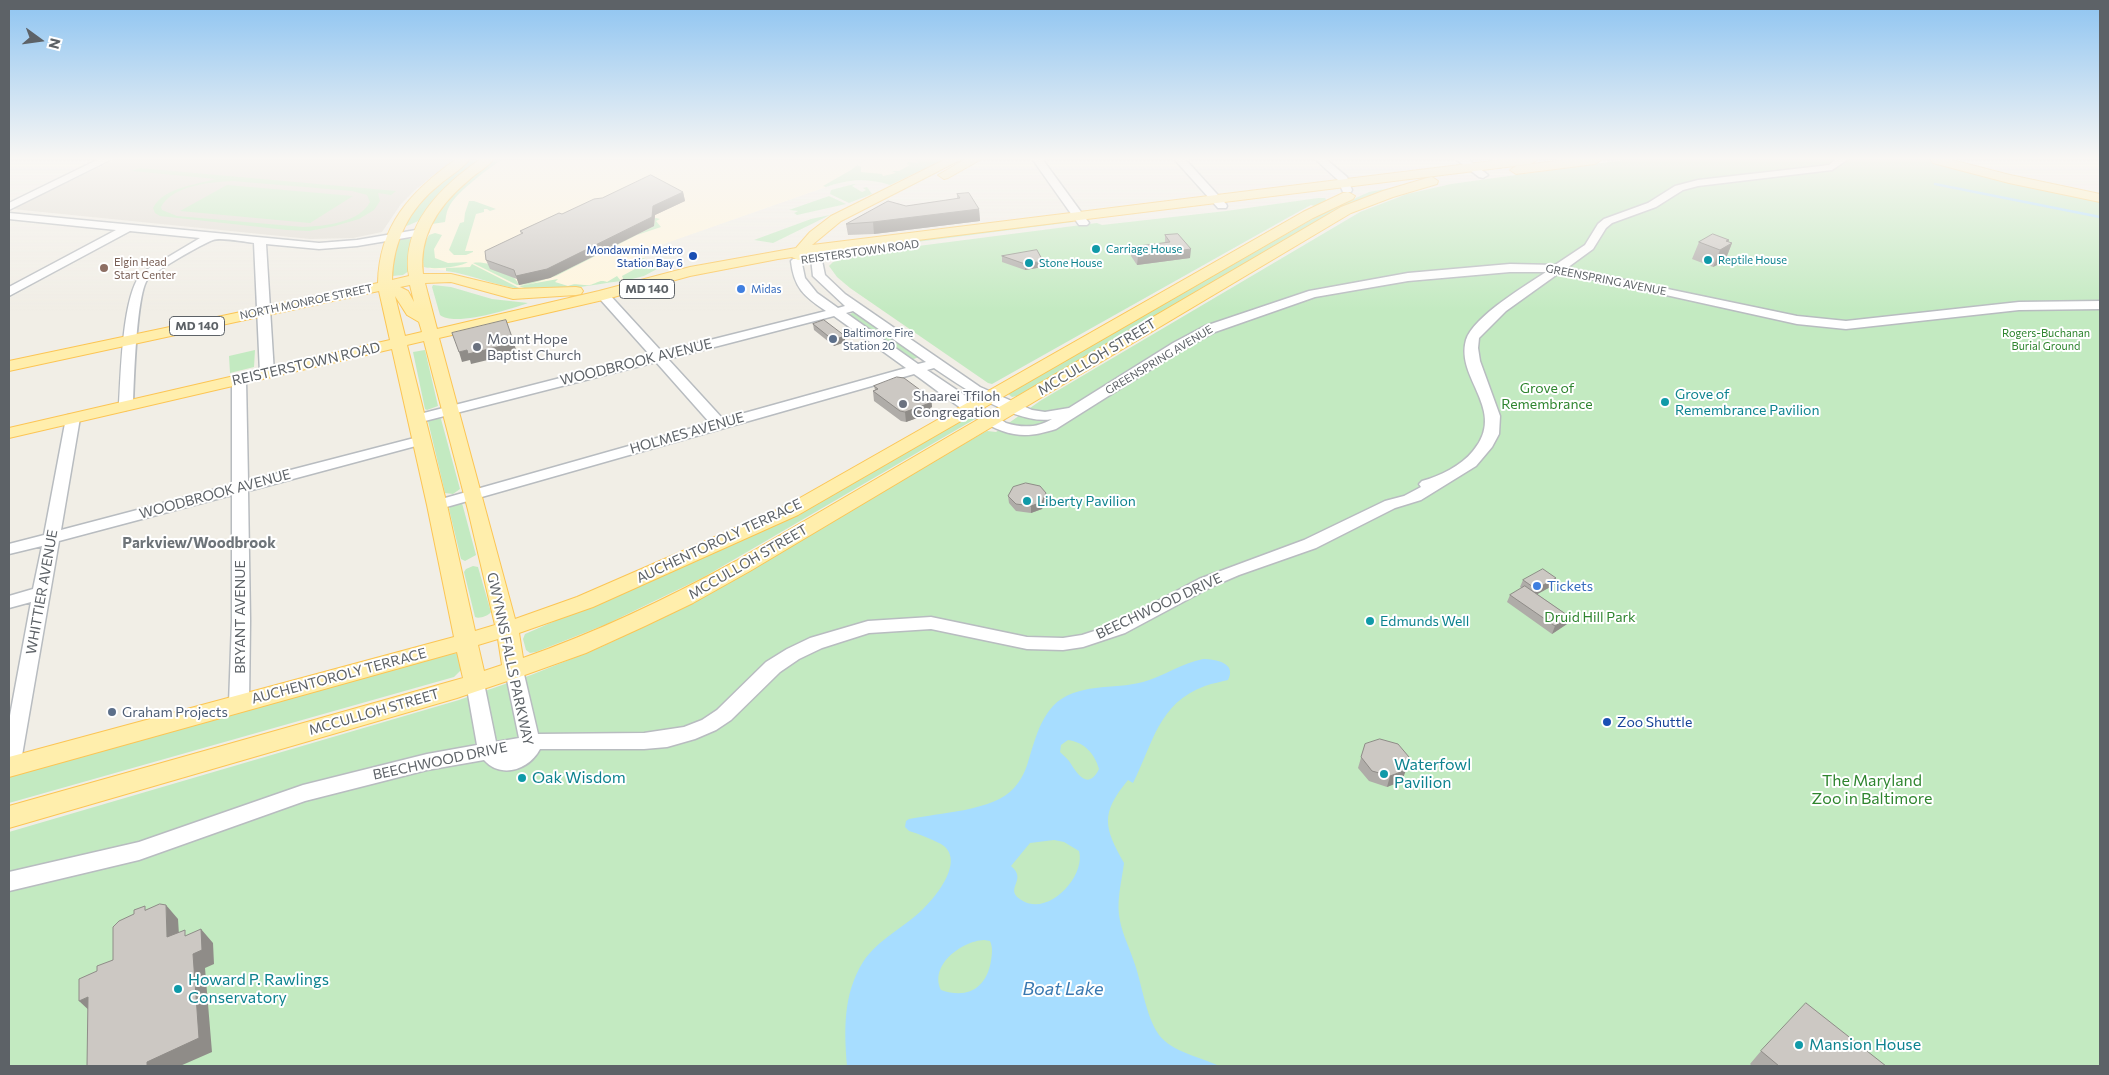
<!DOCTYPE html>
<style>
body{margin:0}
#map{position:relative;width:2109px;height:1075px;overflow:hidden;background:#f1eee6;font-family:Commissioner,sans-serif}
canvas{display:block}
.frame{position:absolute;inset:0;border:10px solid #5d6267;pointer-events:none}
.north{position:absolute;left:15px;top:15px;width:50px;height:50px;-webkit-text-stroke:4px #fff;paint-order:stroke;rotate:104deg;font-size:14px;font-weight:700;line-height:20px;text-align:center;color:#5d6267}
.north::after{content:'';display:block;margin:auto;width:18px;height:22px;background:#5d6267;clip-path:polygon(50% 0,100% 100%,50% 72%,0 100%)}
</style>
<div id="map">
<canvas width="2109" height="1075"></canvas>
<div class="frame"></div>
<div class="north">N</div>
</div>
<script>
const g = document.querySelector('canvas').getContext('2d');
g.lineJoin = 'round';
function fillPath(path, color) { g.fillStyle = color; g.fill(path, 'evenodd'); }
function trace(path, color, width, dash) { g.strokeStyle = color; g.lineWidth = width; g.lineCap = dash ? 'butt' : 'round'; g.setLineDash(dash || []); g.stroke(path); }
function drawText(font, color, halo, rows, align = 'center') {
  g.font = font + ' Commissioner,sans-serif'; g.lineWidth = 4; g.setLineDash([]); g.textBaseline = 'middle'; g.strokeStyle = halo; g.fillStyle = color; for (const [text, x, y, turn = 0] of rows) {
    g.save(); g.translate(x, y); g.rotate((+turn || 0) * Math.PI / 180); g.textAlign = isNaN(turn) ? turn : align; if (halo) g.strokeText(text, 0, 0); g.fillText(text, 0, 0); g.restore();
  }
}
fillPath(new Path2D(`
 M494,160H943L893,184L866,179L840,182L658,246L649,251L644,258L649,265L659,268L644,276L592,285L525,289L508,287L459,272L431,269L424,266L423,259L432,222L441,210Z`), '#fff5dc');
fillPath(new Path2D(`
 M114,160H453L415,190L401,204L382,232L353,238L310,239L12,209Z`), '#e1ddd4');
fillPath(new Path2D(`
 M466,160H480L421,220L404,227L417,203Z
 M494,160H501C487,170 456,192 449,207C446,212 446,218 445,222L432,224C444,198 470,176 494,160Z
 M864,160H866L857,165L861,167V172L882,174L883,176L896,173L892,171H899L910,165L907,164L908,162L920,163L914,160H943L890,185C867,178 849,179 826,187L823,186L851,170Z
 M1623,160H1933L2100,200V1066H9V832L459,700L531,675L601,647L683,608L981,434L987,431L996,432L1040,401L1360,212L1407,194L1451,184Z
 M139,168L396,191L391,195L378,193L380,201L374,210L359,219L335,226L309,231L287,230L160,216L155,213L153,208C164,187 196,185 216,179L132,171ZM233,181L352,191L367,195L370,202C359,223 324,226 303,227L177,216L162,210L161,207C173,185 211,182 233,181Z
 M854,184H856L852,186L862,192L866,190L863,188L867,187L872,194L849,203L830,194L831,190Z
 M227,185L353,196L310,223L180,211Z
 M1396,187L1330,215L1017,396L1012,397L1008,394L1027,382L1325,212L1369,192Z
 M829,196L846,204L797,215L794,213L798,211L789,210Z
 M1318,198H1325L1327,201L1318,207L1311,205L1289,217L992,384L988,383L850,288L837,277L829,266L833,262L848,255L1097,223L1102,225L1226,211Z
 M469,201H474L496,209L490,211L487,209H484V212L476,214L465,251H473V252L466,255H454L449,250L460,223L464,222L465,213Z
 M830,215L773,243L754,240L811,219Z
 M656,218L660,219L656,221L661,227L637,235L556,276C543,280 531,285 517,285L473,263C487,260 514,272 519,285L550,278L654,226L655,220L653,219Z
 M1074,220L1073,222L838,252V250Z
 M435,233L442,235L434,249L435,258L448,263L468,262C461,267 433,270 424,267C421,255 424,243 429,235Z
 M403,238L412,239L409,271L403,275L392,276L389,264L397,240Z
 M644,258L649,265L659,268L644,276L624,281L622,276L635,269L630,267L637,262L639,259Z
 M472,264L521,289C495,286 471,274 446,271V268L470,267Z
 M617,276L621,281C597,284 539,296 519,286L558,279L555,282L568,286C576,282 582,286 590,285C597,283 600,279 607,282Z
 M433,285L451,287L492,299L528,303C511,309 454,327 440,315L432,287Z
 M852,313H856L919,357L911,360L848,316Z
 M255,350L254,367L230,373L229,356Z
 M425,350L438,406L427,410L425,409L413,352Z
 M968,415L973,416L975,419L704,577L607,624L536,652L530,653L526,650L523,639L525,634L693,561Z
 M437,418L441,419L460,489L453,494L445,493L428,421Z
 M462,503L476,555L465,561L461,559L449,509L451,506Z
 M473,566L478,567L491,612C488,616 479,619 475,617L464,572L466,569Z
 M453,653L458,654L461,670L454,677L9,803V775Z`), '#c3eac1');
fillPath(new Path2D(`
 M1203,659C1216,659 1237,663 1228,680C1221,682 1213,683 1205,686C1158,703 1153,744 1133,783L1128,780C1100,814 1104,827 1124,863C1122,880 1117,897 1119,915C1121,931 1128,944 1133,959C1142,982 1145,1015 1159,1035C1172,1052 1201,1057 1219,1066H847C844,1030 843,994 863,962C878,939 904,928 923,909C937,896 966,859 941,844C931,839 919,834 909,831L905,827L906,821L909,819C938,813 994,811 1014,788C1021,780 1025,772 1028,762C1034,743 1039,721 1053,706C1076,682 1114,690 1143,682C1164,676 1182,663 1203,659ZM1068,740C1084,742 1095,754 1099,769C1089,789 1079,777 1071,764C1069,760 1064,756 1060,752L1061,745ZM1054,840L1064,842L1079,851C1086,876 1049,916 1023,901C1001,889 1029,881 1011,866L1030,843ZM984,940L990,941C993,948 992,954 991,961C986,989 967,999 941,990C929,965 962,941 984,940Z`), '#a7ddff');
trace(new Path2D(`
 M1935,184L2100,217`), '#a7ddff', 2.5);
const minor = new Path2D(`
 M97,160H110L9,210V203Z
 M1033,160H1043L1089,223L1087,225H1079Z
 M1175,160H1186L1226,204L1227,206L1226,208H1218Z
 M1316,160H1327L1347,177L1352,190L1351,192H1343L1338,180Z
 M1457,160H1469L1488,175L1483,178L1479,177Z
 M1835,160H1847L1832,170L1698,186L1683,190L1656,207L1612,223L1606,228L1593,249L1567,268L1797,316L1846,321L2019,302L2100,301V309L2019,310L1846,329L1797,324L1607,282L1559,273L1506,311L1479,338L1478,348L1480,361L1500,416L1499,434L1492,447L1476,466L1421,500L1395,508L1316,548L1239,575L1211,587L1125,633L1083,647L1063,650L1027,649L931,629L869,633L822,648L799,659L780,672L731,720L716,730L695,739L667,747L644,749H540C529,770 501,779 484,760L427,770L305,801L139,860L9,891V872L139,842L303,785L427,754L477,745L466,683L468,678L475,676L482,678L484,683L496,742L519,738L505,670L507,665L514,663L521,665L523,670L538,734L644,733L684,727L702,720L717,710L766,662L787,649L810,638L868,621L931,617L1027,637L1063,638L1082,635L1113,625L1199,579L1304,540L1385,501L1404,496L1421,487L1419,484L1422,481C1440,476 1461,466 1473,451C1508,410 1455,379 1466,340C1473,317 1526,285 1546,272H1510L1408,281L1315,297L1215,332L1183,349L1056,429C1042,433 1029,437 1014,434C983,429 940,392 914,374L443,508H431L429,505L431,502L710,423L656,362L417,423L412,422L410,419L412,416L650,355L599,298L597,295L599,292H607L662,352L826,311C804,296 794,288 791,261L793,259H801L805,278L817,293L838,308L845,306L813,276L811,258L813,256H821L825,275L845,294L980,387L1032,410L1045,412L1069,408L1173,343L1205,326L1309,291L1408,273L1510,264L1555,265L1585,245L1598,224L1604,219L1648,203L1675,186L1698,180L1821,166L1829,165ZM853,311L926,362L918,364L846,313ZM834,316L906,368L723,419L668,359ZM934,368C962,387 1018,426 1052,419C1038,428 1022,428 1006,423L927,370Z
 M9,213L319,243L357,240L422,229L428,232L422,235L357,246L319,249L266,244L274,373L267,377L260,373L254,243C245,242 221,237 213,240C202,244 153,272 147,280C136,297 134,383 133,406L126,410L119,406C121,376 122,291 143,272L200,238L130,231L9,296V287L116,230L9,219Z
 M239,375L246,379L248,481L422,436L427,437L429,440L427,443L248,491L250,621L249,704L246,709L239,711L232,709L229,704L232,621V495L59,541L20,767L17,773L9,775V721L31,602L9,608V596L33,589L42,546L9,554V544L44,535L66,418L68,415H78L80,418L61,530L232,485V379Z`);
const major = new Path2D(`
 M455,160H469C461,170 448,177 439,185C409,209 393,241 392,280L409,276C401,225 441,187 479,160H493C487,168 476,173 469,180C440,204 418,235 423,274H451L513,289L576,287L581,288L583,291L581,294L576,295L513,299L451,282L425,283L437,329L599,291L690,267L796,248L810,232L831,216L944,160H960L841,221L812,245L1500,160H1537L1531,164L837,250L806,255L803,259L798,260L792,257L778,259L690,276L603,300L439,338L515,619L577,597L784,507L1303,212L1343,193L1348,192L1355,196L1353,199L1313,218L798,515L593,607L519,633L523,658C597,632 667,599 736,561L1341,207L1383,191L1427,178L1432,177L1438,181L1437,184L1393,197L1351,213L750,571L693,603L645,626L586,653L522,676L457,698L9,828V806L463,678L457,652L9,777V757L454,637L427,505L392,349L9,438V428L390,340L379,291L9,371V361L378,283C379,226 410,192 455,160ZM410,285L414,302L408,291L400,287ZM395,296L407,315L419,322L422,332L405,336ZM424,341L468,510L495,625L475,631L447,505L407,345ZM498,639L502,665L484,671L478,645Z
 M964,160H980L948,178L944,179L938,175Z
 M1564,160H1601L1595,164L1516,174L1510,170L1516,166Z
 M1931,160H1952L2010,175L2100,194V202L2009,183L1933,163Z`);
trace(minor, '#b8bcc0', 3);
trace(major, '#fcc554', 2);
fillPath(minor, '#fff');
fillPath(major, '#ffeeac');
fillPath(new Path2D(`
 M683,192L685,201L655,215L654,226L550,278L519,285L517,279L490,269L486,260L521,234L520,231L562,214Z
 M957,194L979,209L980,221L874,234L848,235L846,224L906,206L957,199Z
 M1165,235L1190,258L1137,265L1131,256V247L1165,243Z
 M1729,240L1728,242L1732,243L1725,261L1713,267L1692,259L1699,242Z
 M1002,256L1043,267L1025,270L1002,262Z
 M813,324L845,336V342L834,346L814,330Z
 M874,386L931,398L932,407L930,408L931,413L906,422L901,421L874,401L873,391L875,390Z
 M1008,496L1046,500L1042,509L1031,513L1016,511L1009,503Z
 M1556,578L1554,585L1537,594L1570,617L1567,624L1552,634L1507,602L1510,595L1522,588L1520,587L1523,580Z
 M1365,744L1402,781L1387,787L1369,781L1358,768Z
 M1761,1051L1886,1066H1752L1750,1064Z`), '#afaca8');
fillPath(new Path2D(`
 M683,192L685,201L655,215L654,226L550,278L519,285L516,276L653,206Z
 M979,209L980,221L874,234L873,222Z
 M1729,240L1727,246L1732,243L1725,261L1713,267L1720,250L1726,241Z
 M1191,249L1190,258L1137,265L1138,256Z
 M1043,261V267L1025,270V264Z
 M845,336V342L834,346L833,340Z
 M514,343L517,353L471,364L470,360L462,362L459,352L467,350Z
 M931,398L932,407L930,408L931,413L906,422L905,412L926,399Z
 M1046,493V500L1042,509L1031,513V506Z
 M1556,578L1554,585L1534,596L1536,589Z
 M1570,617L1567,624L1552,634L1555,626Z
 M1406,770L1402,781L1387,787L1390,776Z
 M166,905L178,919L180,951L167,937Z
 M201,929L213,943L214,964L205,968L212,1052L180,1066H147V1062Z
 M88,997L93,1014L79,1001Z`), '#8f8c88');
const building = new Path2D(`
 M651,175L683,192L653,206L652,217L547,269L516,276L514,270L486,260L485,251L523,233L520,231L559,213L562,214L594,199L602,198Z
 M969,193L979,209L873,222L846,224L888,201L906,206L960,198L957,194Z
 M1178,234L1191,249L1138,256L1131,247L1170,242L1165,235Z
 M1713,234L1729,240L1726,241L1732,243L1720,250L1699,242Z
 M1037,250L1043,261L1025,264L1002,256Z
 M506,320L514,343L468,354L467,350L459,352L452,333Z
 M824,320L845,336L833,340L813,324Z
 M897,377L904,378L931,398L926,399L930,403L905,412L900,411L873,391L878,389L874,386Z
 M1026,483L1040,486L1046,493L1042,502L1031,506L1016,504L1008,496L1013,487Z
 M1543,569L1556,578L1536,589L1523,580Z
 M1525,586L1570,617L1555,626L1510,595Z
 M1380,739L1398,744L1409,757L1406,770L1390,776L1372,771L1361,757L1365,744Z
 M160,904L166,905L167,937L185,930V936L201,929L202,950L193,954L199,1038L147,1062V1066H87L88,997L79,1001V979L97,971V966L113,960V927L119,921L134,914V910L145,906V910Z
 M1806,1003L1886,1066H1779L1761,1051Z`);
fillPath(building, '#ccc8c3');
trace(building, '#8f8c88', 1);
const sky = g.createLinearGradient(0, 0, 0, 311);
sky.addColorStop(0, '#8ec4f1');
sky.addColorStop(0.51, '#f9f7f4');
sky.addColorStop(1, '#f9f7f400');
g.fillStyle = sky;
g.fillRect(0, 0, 2109, 311);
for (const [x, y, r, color] of [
 [1096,249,5,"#0f9aa8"],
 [693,256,5,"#1a4fb4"],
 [1708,260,5,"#0f9aa8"],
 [1029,263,5,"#0f9aa8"],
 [104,268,5,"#8d6e63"],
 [741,289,5,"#3f7fe0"],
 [833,339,5,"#5c6f8a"],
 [477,347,5,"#6b7280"],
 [1665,402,5,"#0f9aa8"],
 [903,404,5,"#6b7280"],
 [1027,501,5,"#0f9aa8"],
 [1537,586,5,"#3f7fe0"],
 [1370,621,5,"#0f9aa8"],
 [112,712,5,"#5c6f8a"],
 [1607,722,5,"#1a4fb4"],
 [1384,774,5,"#0f9aa8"],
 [522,778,5,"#0f9aa8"],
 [178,989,5,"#0f9aa8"],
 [1799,1045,5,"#0f9aa8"]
]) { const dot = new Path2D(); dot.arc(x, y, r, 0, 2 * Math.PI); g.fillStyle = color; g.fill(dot); trace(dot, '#fff', 2); }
drawText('11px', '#0d838f', '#fff', [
 ["Carriage House",1106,249],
 ["Reptile House",1718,260],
 ["Stone House",1039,263]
], 'left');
drawText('11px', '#164399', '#fff', [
 ["Mondawmin Metro",683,250],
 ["Station Bay 6",683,263]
], 'right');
drawText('11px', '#5d6267', '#fff', [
 ["REISTERSTOWN ROAD",860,252,-8],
 ["GREENSPRING AVENUE",1606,280,11],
 ["NORTH MONROE STREET",306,302,-12],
 ["GREENSPRING AVENUE",1159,360,-31]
]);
drawText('11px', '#785e54', '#fff', [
 ["Elgin Head",114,262],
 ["Start Center",114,275]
], 'left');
drawText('11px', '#366cbe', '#fff', [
 ["Midas",751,289]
], 'left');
drawText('11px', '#4e5e75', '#fff', [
 ["Baltimore Fire",843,333],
 ["Station 20",843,346]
], 'left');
drawText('11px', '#2f852f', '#fff', [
 ["Rogers-Buchanan",2046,333],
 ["Burial Ground",2046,346]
]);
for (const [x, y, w] of [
 [647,289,55],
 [197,326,55]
]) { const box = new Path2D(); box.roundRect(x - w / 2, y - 9.5, w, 19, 4); g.fillStyle = '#fff'; g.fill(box); trace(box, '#5d6267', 1); }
drawText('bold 12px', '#5d6267', null, [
 ["MD 140",647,289],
 ["MD 140",197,326]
]);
drawText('14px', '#5b616d', '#fff', [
 ["Mount Hope",487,339],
 ["Baptist Church",487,355],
 ["Shaarei Tfiloh",913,396],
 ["Congregation",913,412]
], 'left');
drawText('14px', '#5d6267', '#fff', [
 ["MCCULLOH STREET",1097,357,-31],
 ["WOODBROOK AVENUE",636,362,-14],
 ["REISTERSTOWN ROAD",306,364,-13],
 ["HOLMES AVENUE",687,433,-16],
 ["WOODBROOK AVENUE",215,494,-15],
 ["AUCHENTOROLY TERRACE",719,541,-25],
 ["MCCULLOH STREET",748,562,-30],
 ["WHITTIER AVENUE",42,592,-80],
 ["BEECHWOOD DRIVE",1159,606,-25],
 ["BRYANT AVENUE",240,617,-90],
 ["GWYNNS FALLS PARKWAY",510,659,78],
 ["AUCHENTOROLY TERRACE",339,676,-15],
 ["MCCULLOH STREET",374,712,-16],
 ["BEECHWOOD DRIVE",440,761,-12]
]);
drawText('14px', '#2f852f', '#fff', [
 ["Grove of",1547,388],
 ["Remembrance",1547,404],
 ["Druid Hill Park",1590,617]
]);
drawText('14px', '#0d838f', '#fff', [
 ["Grove of",1675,394],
 ["Remembrance Pavilion",1675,410],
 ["Liberty Pavilion",1037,501],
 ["Edmunds Well",1380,621]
], 'left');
drawText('14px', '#366cbe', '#fff', [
 ["Tickets",1547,586]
], 'left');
drawText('14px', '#4e5e75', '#fff', [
 ["Graham Projects",122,712]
], 'left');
drawText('14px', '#164399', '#fff', [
 ["Zoo Shuttle",1617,722]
], 'left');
drawText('bold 15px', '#6e7479', '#fff', [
 ["Parkview/Woodbrook",199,543]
]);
drawText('16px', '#0d838f', '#fff', [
 ["Waterfowl",1394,765],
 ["Pavilion",1394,783],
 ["Oak Wisdom",532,778],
 ["Howard P. Rawlings",188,980],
 ["Conservatory",188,998],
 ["Mansion House",1809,1045]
], 'left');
drawText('16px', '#2f852f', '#fff', [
 ["The Maryland",1872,781],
 ["Zoo in Baltimore",1872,799]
]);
drawText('italic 18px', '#3978b1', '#fff', [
 ["Boat Lake",1063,989]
]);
</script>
